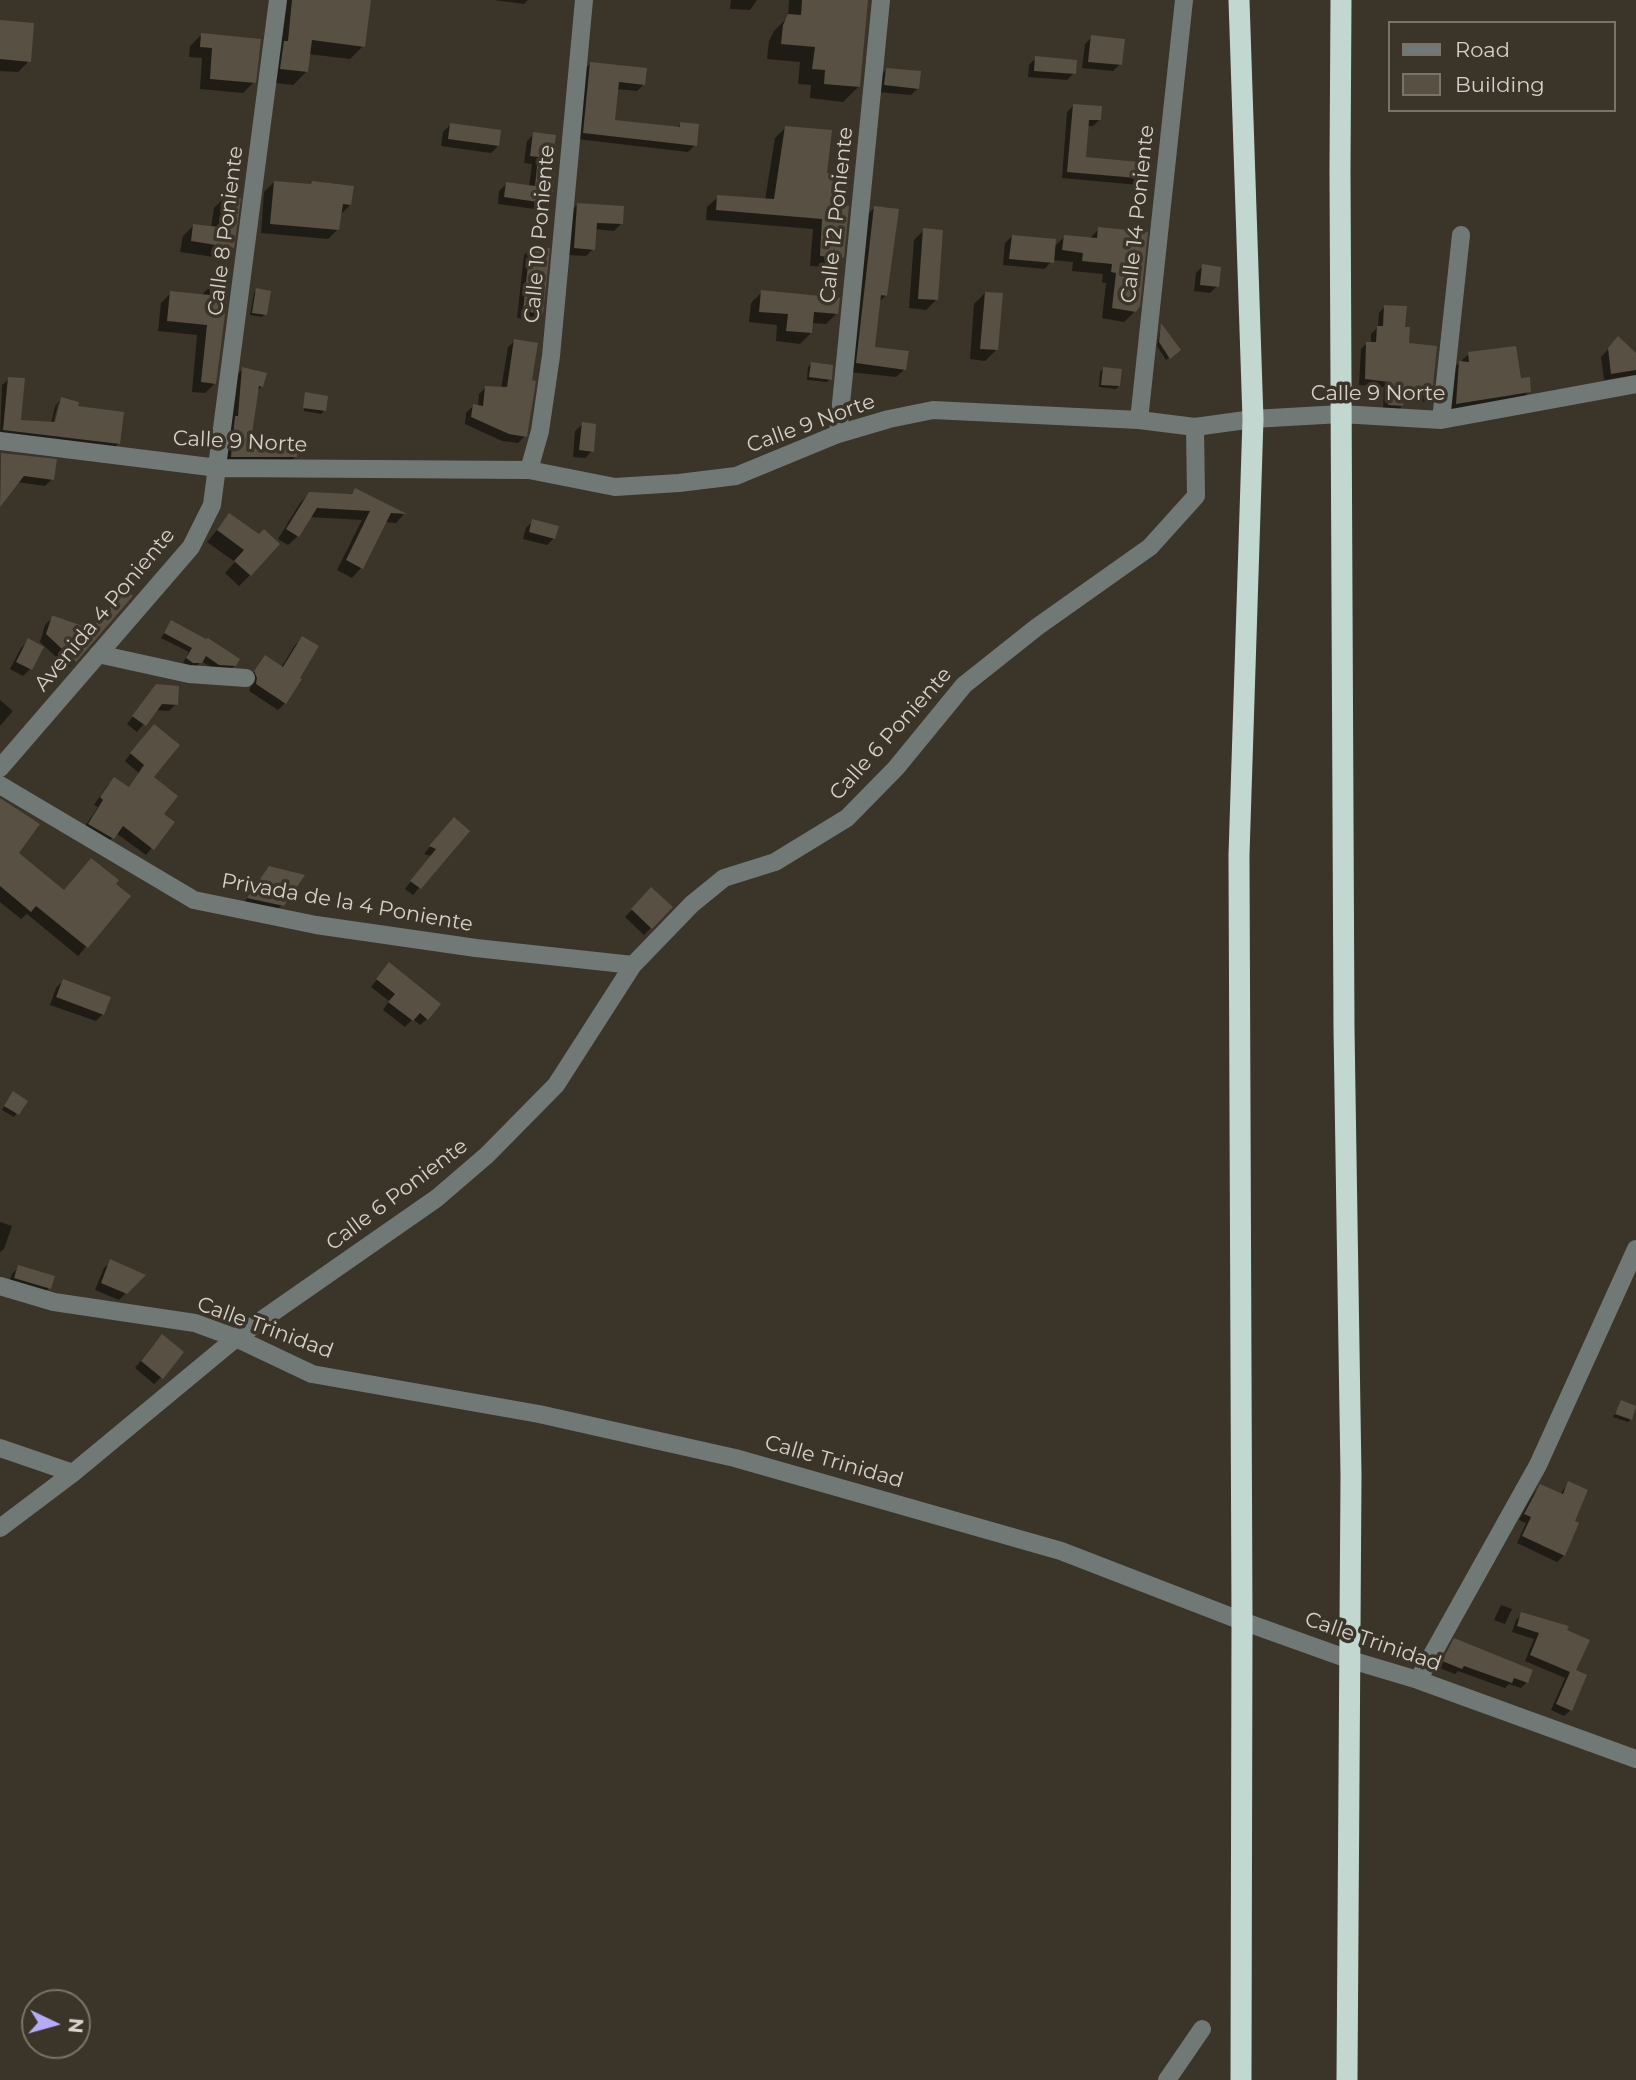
<!DOCTYPE html>
<style>
body{margin:0}
#map{position:relative;width:1636px;height:2080px;overflow:hidden;background:#3b3429;font-family:Montserrat,sans-serif}
canvas{display:block}
.legend{position:absolute;left:1388px;top:21px;width:228px;height:91px;box-sizing:border-box;background:#3b3429;border:2px solid #797369;margin:0;padding:9px 12px;list-style:none;font-size:21px;color:#d6d1ca}
.legend li{display:flex;align-items:center;gap:14px;height:35px}
.legend b{width:35px;border:2px solid #797369}
.north{position:absolute;left:21px;top:1989px;width:70px;height:70px;box-sizing:border-box;background:#3b3429;border:2px solid #797369;border-radius:50%;rotate:95deg;font-size:19px;font-weight:700;line-height:28px;text-align:center;color:#d6d1ca}
.north::after{content:'';display:block;margin:auto;width:24px;height:32px;background:#b4acf9;clip-path:polygon(50% 0,100% 100%,50% 72%,0 100%)}
</style>
<div id="map">
<canvas width="1636" height="2080"></canvas>
<ul class="legend">
<li><b style="height:9px;background:#717977"></b>Road</li>
<li><b style="height:19px;background:#575043"></b>Building</li>
</ul>
<div class="north">N</div>
</div>
<script>
const g = document.querySelector('canvas').getContext('2d');
g.lineJoin = 'round';
function fillPath(path, color) { g.fillStyle = color; g.fill(path, 'evenodd'); }
function trace(path, color, width, dash) { g.strokeStyle = color; g.lineWidth = width; g.lineCap = dash ? 'butt' : 'round'; g.setLineDash(dash || []); g.stroke(path); }
function drawText(font, color, halo, rows, align = 'center') {
  g.font = font + ' Montserrat,sans-serif'; g.lineWidth = 7; g.setLineDash([]); g.textBaseline = 'middle'; g.strokeStyle = halo; g.fillStyle = color; for (const [text, x, y, turn = 0] of rows) {
    g.save(); g.translate(x, y); g.rotate((+turn || 0) * Math.PI / 180); g.textAlign = isNaN(turn) ? turn : align; if (halo) g.strokeText(text, 0, 0); g.fillText(text, 0, 0); g.restore();
  }
}
fillPath(new Path2D(`
 M282,0H369L363,46L350,59L308,54L306,72L293,85L268,82Z
 M494,0H528L524,4Z
 M731,0H757L750,10L730,9Z
 M789,0H867L858,87L843,102L810,98L811,85L798,84L800,62L767,59L769,41L774,31L788,17Z
 M0,22L29,61L18,72L0,71Z
 M201,35L254,82L243,93L200,89L202,58L189,57L190,46Z
 M1092,37L1120,64L1113,71L1082,68L1085,44Z
 M1036,58L1074,73L1067,80L1028,77L1029,65Z
 M590,64L644,84L637,91L616,89L613,121L676,129L681,124L695,145L688,152L577,139L583,71Z
 M886,70L918,88L911,95L878,92L879,77Z
 M1073,106L1099,120L1093,126H1087L1084,158L1146,178L1139,185L1062,178L1067,112Z
 M450,125L498,146L491,153L441,146L443,132Z
 M785,128L825,175L842,257L832,267L810,266L813,229L706,220L707,207L718,197L765,200L775,138Z
 M534,134L548,175L549,203L542,210L498,204L499,191L506,184L529,187L532,164L524,163L527,141Z
 M274,182L350,205L340,215L338,229L328,239L261,233L264,192Z
 M225,197L232,247L221,258L180,252L183,236L194,225L211,228L214,208Z
 M577,205L621,224L614,231L594,229L593,249L586,256L568,255L570,212Z
 M873,209L897,211L886,295L879,302L873,349L905,369L896,377L849,372L864,218Z
 M1099,229L1135,311L1124,322L1102,318L1106,283L1102,282L1103,274L1072,271L1073,262L1052,260L1045,269L1003,265L1005,243L1012,236L1054,247L1065,236L1089,239Z
 M924,230L936,300L926,310L909,308L914,240Z
 M531,248L542,313L535,320L517,318L524,255Z
 M1203,266L1217,286L1210,293L1194,291L1196,273Z
 M212,284L215,383L205,393L192,392L197,335L158,331L161,303L171,293L201,296Z
 M257,290L265,314L262,317L250,315L254,293Z
 M762,292L837,313L826,324L812,323L811,333L800,344L776,341L777,325L749,322L751,303Z
 M985,293L996,350L985,361L970,359L974,304Z
 M1384,307L1403,329L1407,345L1430,396L1424,402L1402,400V406L1396,412L1383,411L1384,387L1359,385L1361,349L1367,343L1371,344V334L1378,327L1379,313Z
 M1161,326L1179,350L1166,360L1157,346Z
 M1618,339L1636,355V375L1604,380L1601,357Z
 M515,341L525,436L518,443L502,441L465,424L466,413L473,406L478,407L479,394L486,387L501,389L508,347Z
 M1469,354L1519,380L1529,391L1523,398L1450,409L1453,369L1459,363H1463L1462,360Z
 M811,364L830,379L827,382L807,380L808,367Z
 M243,369L262,386L256,392L249,442L296,456L287,465H223L234,377Z
 M1103,369L1119,386L1116,389L1099,387L1100,372Z
 M9,379L19,422L51,424L55,406L62,399L76,408L118,444L112,450L0,436L2,385ZM58,404H61L54,431H51Z
 M306,395L324,411L321,414L304,411Z
 M583,424L592,451L585,458L573,457L575,431Z
 M1,454L52,479L45,486L17,482L0,503Z
 M355,490L404,514L396,523L384,522L361,568L352,578L337,570L362,520L309,517L298,536L288,545L278,539L300,503L310,493L350,495Z
 M229,515L259,537L250,575L239,586L225,573L235,562L207,542Z
 M533,521L554,538L547,545L523,539L526,528Z
 M52,618L75,661L68,668L40,642L45,625Z
 M171,622L235,665L230,670L214,669L201,661L196,667L183,663L189,652L161,638Z
 M302,638L298,679L285,703L278,710L249,691L251,686L248,679L265,657L281,668L295,645Z
 M28,641L30,669L23,676L10,669L21,648Z
 M156,686L176,704L169,711L155,710L137,732L127,724Z
 M0,700L13,711L0,726Z
 M147,733L152,778L161,814L172,822L146,855L116,833L106,845L82,831L98,807L94,805L107,786L114,779L128,789L139,773L125,761Z
 M0,800L16,854L63,892L91,860L113,884L128,896L78,956L27,914L21,919L0,902Z
 M447,826L467,831L413,895L405,889L431,856L424,854Z
 M269,868L282,905L275,912L242,905Z
 M651,890L670,908L644,935L625,917Z
 M383,972L427,1019L420,1025L413,1019L405,1027L383,1010L389,1001L371,987Z
 M63,981L103,1014L96,1021L50,1005L56,988Z
 M11,1096L26,1101L14,1117L2,1110Z
 M0,1222L12,1226L4,1249L0,1252Z
 M111,1262L143,1275L119,1300L95,1290L104,1268Z
 M19,1267L49,1288L42,1295L8,1285L12,1274Z
 M155,1343L161,1377L154,1384L135,1368Z
 M1621,1402L1631,1419L1628,1422L1613,1417Z
 M1568,1483L1573,1522L1564,1555L1557,1562L1517,1543L1526,1523L1519,1520L1534,1493L1541,1486L1560,1495Z
 M1501,1605L1512,1609L1505,1624L1494,1620Z
 M1522,1614L1566,1628L1574,1671L1571,1710L1564,1716L1551,1710L1565,1678L1525,1661L1534,1639L1512,1632L1516,1620Z
 M1455,1641L1527,1682L1521,1688L1509,1684L1505,1688L1458,1671L1455,1674L1437,1667Z`), '#0007');
fillPath(new Path2D(`
 M292,0H371L365,47L312,40L308,72L280,69L284,41H288Z
 M802,0H868L860,87L824,84L825,70L812,69L815,47L781,44L783,25L788,14L801,15Z
 M0,20L34,23L31,62L0,59Z
 M201,33L261,39L256,83L210,79L212,48L200,47Z
 M1091,35L1125,39L1122,65L1088,62Z
 M1035,56L1077,60L1076,74L1034,71Z
 M590,62L647,68L645,85L619,82L615,120L680,127V122L699,124L697,146L583,133Z
 M886,68L921,71L919,89L884,85Z
 M1073,104L1102,106L1101,120H1089L1086,157L1149,163L1148,179L1067,172Z
 M450,123L501,130L499,146L448,139Z
 M785,126L832,130L827,173L849,176L846,205L849,206L844,258L820,256L822,219L716,210L717,195L774,199Z
 M533,132L556,135L550,173L555,174L551,204L504,197L506,182L535,186L538,157L530,156Z
 M274,181L311,184L312,181L354,186L351,205L343,204L339,230L270,224Z
 M224,195L241,198L234,248L191,241L193,224L219,227Z
 M577,203L624,206L623,224L597,223L595,250L574,248Z
 M874,206L899,209L887,296L881,295L875,347L909,351L906,370L856,363Z
 M1098,227L1148,232L1140,306L1136,312L1112,308L1116,273L1111,272L1112,264L1082,261L1083,253L1062,250L1064,235L1097,238Z
 M923,228L943,230L938,300L918,299Z
 M1012,235L1056,239L1054,263L1009,259Z
 M530,246L550,248L543,314L523,311Z
 M1202,264L1221,267L1219,287L1200,285Z
 M211,282L229,283L216,384L201,382L207,325L167,321L170,291L210,295Z
 M256,288L271,291L267,315L252,313Z
 M761,290L840,298L838,314L814,312L812,333L786,331L788,314L759,312Z
 M985,292L1003,293L998,350L980,349Z
 M1384,305L1407,306L1405,327H1410L1409,343L1437,346L1432,396L1404,394L1403,406L1388,405L1389,382L1365,379L1366,342H1376L1377,326H1383Z
 M1161,323L1181,350L1170,359L1159,342Z
 M1618,336L1636,353V370L1611,374L1608,348Z
 M514,339L538,343L532,380L536,381L527,437L509,434L471,417L473,404L483,406L485,386L507,387Z
 M1516,346L1521,378L1530,377L1531,392L1456,404L1459,361L1469,362L1468,352Z
 M811,362L833,365L832,380L809,377Z
 M242,367L267,373L263,387L259,386L251,441L298,445L297,457H231L235,416H238Z
 M1103,367L1122,369L1120,386L1101,385Z
 M8,377L25,378L21,420L55,422L61,397L79,402L78,406L124,412L120,444L3,430Z
 M305,392L328,396L326,411L303,408Z
 M582,422L596,424L594,452L579,450Z
 M1,453L57,459L54,480L24,476L0,507Z
 M355,488L407,514L391,513L363,569L346,560L370,511L317,508L299,537L286,529L309,492L352,494Z
 M229,513L259,534L264,529L280,544L251,576L234,561L244,550L217,530Z
 M532,519L559,526L555,539L529,532Z
 M126,589L133,596L76,662L46,634L52,616H54L91,629Z
 M171,620L206,639L208,638L240,659L236,666L219,665L206,656L202,663H193L186,658L192,648L164,633Z
 M302,636L319,646L300,678L302,679L286,704L256,684L257,678L254,671L265,655L283,667Z
 M28,638L44,647L32,670L16,662Z
 M156,684L179,686L178,705L162,704L146,726L132,716Z
 M154,724L180,745L154,777L178,796L164,814L175,822L154,850L123,826L114,839L88,824L103,800L100,797L114,777L129,787L144,765L130,753Z
 M0,798L40,824L19,853L64,890L91,858L119,880L116,884L131,896L88,948L36,906L31,912L0,886Z
 M454,817L470,831L421,889L410,881L436,849L429,846Z
 M269,866L305,875L284,906L247,898Z
 M651,887L673,907L652,929L631,909Z
 M389,962L441,1004L428,1020L420,1013L413,1021L388,1002L395,994L376,979Z
 M63,979L111,997L104,1015L56,997Z
 M13,1091L28,1101L19,1115L4,1106Z
 M110,1259L146,1275L127,1294L101,1283Z
 M18,1265L55,1276L51,1289L14,1278Z
 M162,1334L184,1352L163,1379L141,1361Z
 M1621,1400L1636,1406L1632,1420L1615,1414Z
 M1568,1481L1588,1490L1575,1521L1579,1523L1565,1556L1522,1536L1531,1517L1524,1514L1540,1484L1563,1494Z
 M1521,1612L1569,1626L1567,1630L1590,1640L1576,1670L1587,1675L1572,1711L1556,1704L1570,1672L1530,1655L1539,1633L1517,1626Z
 M1454,1638L1533,1670L1528,1683L1514,1678L1512,1683L1464,1666L1462,1669L1442,1661Z`), '#575043');
trace(new Path2D(`
 M1139,420L1184,0
 M1441,420L1461,235
 M838,434L881,0
 M0,441L218,468L529,470L615,487L679,483L736,476L838,434L889,419L933,410L1139,420L1195,427L1253,419L1341,414L1441,420L1636,384
 M529,470L540,431L551,356L584,0
 M98,654L189,674L246,678
 M0,768L191,547L212,505L278,0
 M0,785L194,900L316,925L476,948L633,965
 M0,1286L54,1302L195,1323L236,1338L312,1374L539,1414L735,1458L1061,1551L1242,1621L1351,1660L1418,1680L1636,1759
 M0,1448L73,1473
 M0,1528L73,1473L236,1338L437,1198L487,1155L556,1085L633,965L692,904L724,878L775,862L847,818L896,768L964,685L1037,627L1150,547L1196,496L1195,427
 M1418,1680L1538,1465L1636,1249
 M1167,2080L1202,2029`), '#717977', 18);
trace(new Path2D(`
 M1239,0L1253,419L1239,855L1242,1621L1241,2080
 M1341,0L1340,170L1344,1028L1351,1476L1347,2080`), '#c3d7d1', 21);
drawText('21px', '#d6d1ca', '#3b3429', [
 ["Calle 14 Poniente",1138,214,-84],
 ["Calle 12 Poniente",837,215,-84],
 ["Calle 8 Poniente",226,231,-83],
 ["Calle 10 Poniente",540,234,-85],
 ["Calle 9 Norte",1378,394],
 ["Calle 9 Norte",811,424,-20],
 ["Calle 9 Norte",240,442,3],
 ["Avenida 4 Poniente",105,610,-50],
 ["Calle 6 Poniente",891,734,-48],
 ["Privada de la 4 Poniente",347,903,10],
 ["Calle 6 Poniente",397,1195,-37],
 ["Calle Trinidad",265,1328,20],
 ["Calle Trinidad",834,1462,16],
 ["Calle Trinidad",1373,1642,19]
]);
</script>
